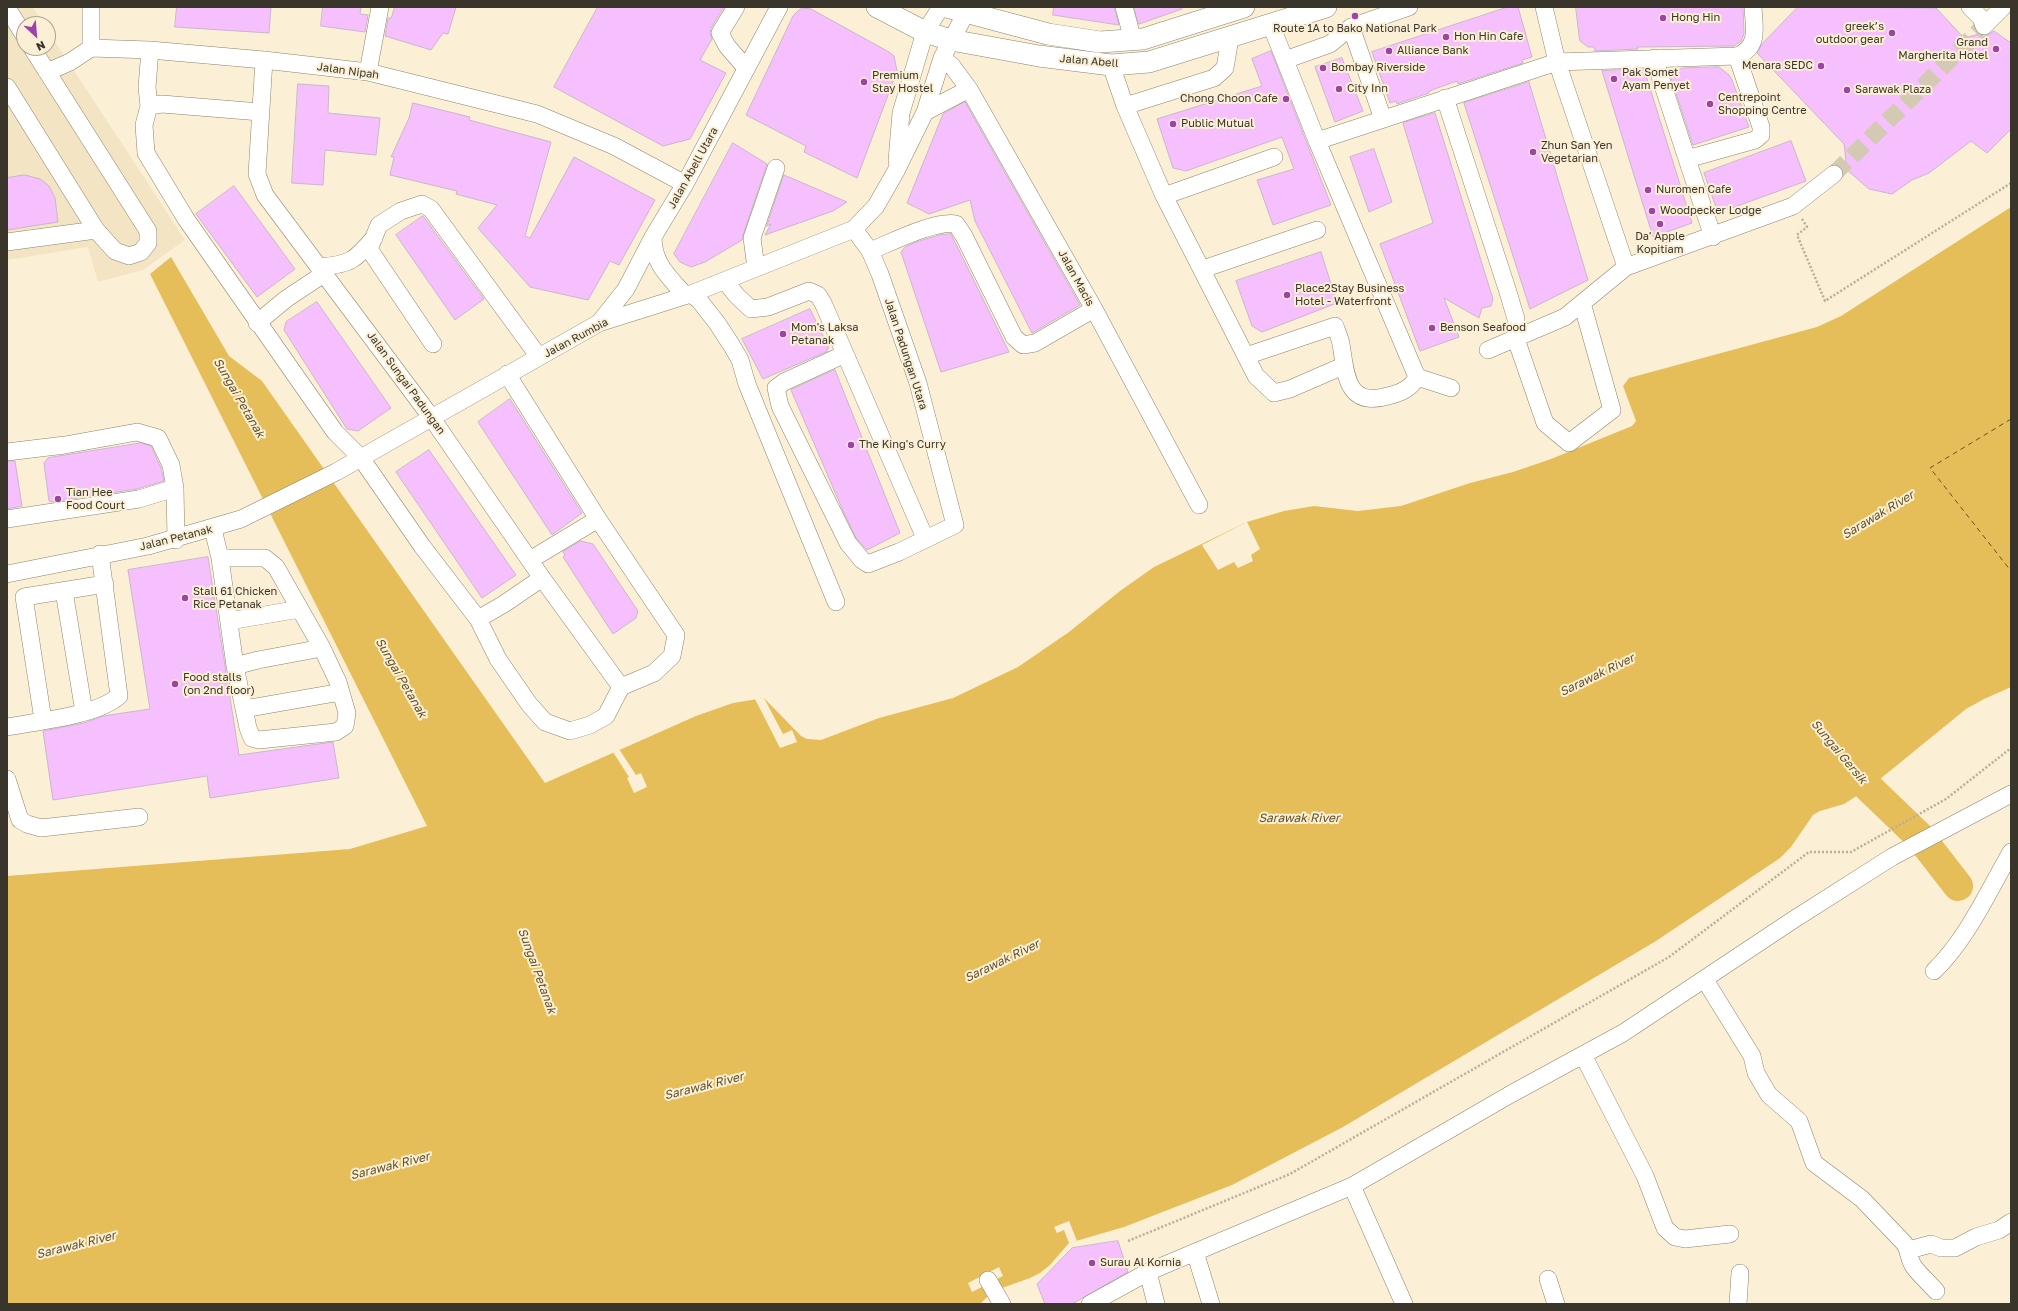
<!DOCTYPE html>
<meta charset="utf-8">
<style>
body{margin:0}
#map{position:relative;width:2018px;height:1311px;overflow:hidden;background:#fbefd5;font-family:"Golos Text",sans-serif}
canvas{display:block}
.frame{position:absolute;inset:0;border:8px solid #39352b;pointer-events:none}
.north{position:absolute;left:16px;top:16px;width:40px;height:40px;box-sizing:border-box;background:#fbefd5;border:1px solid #ada591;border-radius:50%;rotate:154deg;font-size:11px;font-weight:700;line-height:16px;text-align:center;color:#39352b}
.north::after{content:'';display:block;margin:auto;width:14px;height:18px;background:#9d41ab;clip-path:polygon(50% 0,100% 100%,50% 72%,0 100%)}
</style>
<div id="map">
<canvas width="2018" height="1311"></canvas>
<div class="frame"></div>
<div class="north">N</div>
</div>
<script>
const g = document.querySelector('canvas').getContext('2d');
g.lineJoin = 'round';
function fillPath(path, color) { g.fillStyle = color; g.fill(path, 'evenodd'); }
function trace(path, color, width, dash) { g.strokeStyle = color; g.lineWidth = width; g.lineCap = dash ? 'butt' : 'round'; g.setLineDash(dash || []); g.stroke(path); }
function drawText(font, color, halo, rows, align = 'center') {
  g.font = font + ' "Golos Text",sans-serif'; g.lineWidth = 4; g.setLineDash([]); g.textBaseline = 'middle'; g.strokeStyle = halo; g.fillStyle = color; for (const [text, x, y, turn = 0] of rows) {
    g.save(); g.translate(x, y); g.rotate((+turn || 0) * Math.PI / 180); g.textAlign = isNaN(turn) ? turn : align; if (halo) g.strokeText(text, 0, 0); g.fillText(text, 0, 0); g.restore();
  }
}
fillPath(new Path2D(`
 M7,7H33L44,24H24V48H48V31L185,240L143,270L98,282L88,247L7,260Z`), '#f3e5c3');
fillPath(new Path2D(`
 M2011,207V687L1984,699L1966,709L1869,788L1844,804L1820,811L1813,815L1791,847L1780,858L1656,941L1343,1127L1232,1185L1124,1227L1069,1243L1050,1265L1040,1273L1030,1278L999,1289L990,1294L980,1304H7V876L350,849L427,826L150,274L171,257L229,356L262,381L545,783L696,716L733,703L764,698L801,736L807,739L821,740L879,718L953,698L1018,667L1069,632L1120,591L1154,567L1247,522L1284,511L1314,506L1358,511L1401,506L1470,483L1513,472L1551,459L1632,426L1636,421L1623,386L1629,378L1817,327L1841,316Z`), '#e6be59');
fillPath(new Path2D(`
 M1247,522L1260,549L1251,555L1253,561L1238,568L1234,562L1218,570L1202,545Z
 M764,698L783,734L792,730L797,742L780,748L755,699Z
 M619,749L636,775L641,773L647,787L634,793L627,778L629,777L613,752Z
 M1069,1221L1077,1241L1069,1243L1064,1230L1057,1233L1054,1227Z
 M999,1267L1003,1276L972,1292L968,1283Z`), '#fbefd5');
trace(new Path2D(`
 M1843,757L1869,788L1920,837L1958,886`), '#e6be59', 30);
trace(new Path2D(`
 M2011,419L1930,468L2011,571`), '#625228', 1, [5, 4]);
const building = new Path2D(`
 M177,7H271L269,33L175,27Z
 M323,7H361L360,14L368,15L365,32L321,26Z
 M395,7H456L448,34L443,33L431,50L385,36L388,18H391Z
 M598,7H724L711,28L710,33L712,39L700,60L726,73L690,139L663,146L554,87Z
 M1054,7H1114L1119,25L1053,15Z
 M1134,7H1182V9L1139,24Z
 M1508,7H1518L1532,57L1522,60L1523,63L1458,84L1457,81L1429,91V93L1397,104L1396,101L1390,103L1372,52Z
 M1576,7H1743L1744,34L1741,41L1734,46L1637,47L1638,49L1595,51L1594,47H1588L1580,41Z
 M1798,7L1936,8L1964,38L1979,34L1986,36L1994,31L2011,43V129L1987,153L1971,141L1929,173L1912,180L1892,194L1869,189L1847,170L1844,144L1757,53L1762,44Z
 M803,8L811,9L889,52L894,56L897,71L857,178L804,152L806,146L746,115L793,16L799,10Z
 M1271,51L1331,205L1273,225L1257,180L1294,169L1282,137L1186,171L1173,168L1157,119L1262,86L1252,59Z
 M1342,58L1363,111L1335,122L1315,67Z
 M1719,67L1729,75L1732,80L1749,127L1693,145L1669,72L1683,68Z
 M1644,69L1692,223L1653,237L1602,71Z
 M1529,82L1588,280L1530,309L1464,103Z
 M298,84L329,86L328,113L380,118L376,155L325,150L323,185L292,183Z
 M965,102L1080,305L1032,333L975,221L970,200L929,214L907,203L943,114Z
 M413,103L470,117L469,120L551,142L525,236L530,238L574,157L655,200L619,265L610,261L588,300L530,287L478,228L497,205L456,194L457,191L390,175L394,157H391L409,118Z
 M1435,113L1493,299L1491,306L1482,308L1479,318L1444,298L1459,337L1420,351L1380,244L1433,223L1403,123Z
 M1791,141L1806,181L1718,213L1704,173Z
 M733,143L767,164L743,235L742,240L705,262L691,267L680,262L674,254Z
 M1374,149L1392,202L1369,212L1350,157Z
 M25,175L40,179L49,186L55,198L58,222L7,230V178Z
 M784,175L847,202L833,211L765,235L771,224L767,226Z
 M234,186L295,269L257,297L196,214Z
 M423,216L484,299L455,320L396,235Z
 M951,234L1009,352L941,372L901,252L905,247L916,242L939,235Z
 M1321,252L1337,303L1262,332L1252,326L1236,281Z
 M317,302L391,408L358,431L347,429L284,330L286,322Z
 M810,309L829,348L827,349L828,351L763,379L742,339Z
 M835,370L900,533L867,550L856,538L844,513L791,390Z
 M510,399L582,513L552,535L478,422Z
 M141,443L151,446L161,468L164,481L137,489L51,502L49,501L44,463L48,458Z
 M429,450L516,575L482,598L396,472Z
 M15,461L22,506L7,509V462Z
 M581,541L593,544L638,611L636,618L613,634L563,557L565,555L563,552Z
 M208,557L239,755L333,742L339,778L210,798L207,776L53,800L43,731L84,723L103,716L150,709L128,570Z
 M1118,1241L1128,1272L1072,1304H1045L1037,1284L1072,1248Z`);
fillPath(building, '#f6c0fe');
trace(building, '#cab6cc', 1);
trace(new Path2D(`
 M1834,174L1984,26`), '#d4cab3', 17, [17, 8]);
const minor = new Path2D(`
 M91,7V48
 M736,7L720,33L727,46L746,68
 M1124,7L1133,40
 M1544,7L1557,62L1626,267
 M1970,7L1981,18L1984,26L2003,7
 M7,8L24,35
 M1271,25L1317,141L1417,377L1451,388
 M1351,27L1383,119
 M942,58L952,66L969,89L1094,309L1199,505
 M1654,58L1687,159L1755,140L1761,135V127L1737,56
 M264,60L257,174L265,195L431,417L542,578L621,687
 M1285,60L1330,44L1351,27L1409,7
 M1111,65L1125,106L1164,196L1256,376L1274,393L1290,389L1343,366
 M47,72L70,62L91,48L150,50L264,60L368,72L537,114L614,146L685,184
 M368,72L380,7
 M7,87L96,230L115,251L129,256L141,252L148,243V231L32,48
 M1445,98L1508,292L1516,319V339L1545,423L1569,443L1612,410L1582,303
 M149,106L147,87L150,50
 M1125,106L1214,78L1225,68L1230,38
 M260,112L162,104L149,106L144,125L146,153L186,219L335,432L361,458L422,546L478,619L498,659L529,704L545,722L570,731L590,725L606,716L621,687L654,673L672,656L676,635L598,519L507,374
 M925,112L969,89
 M1317,141L1557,62L1737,56C1760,47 1754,27 1753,7
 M1687,159L1713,237
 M897,161L901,113L925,32L941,7
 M1164,196L1274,157
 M653,237C653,263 668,276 685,295
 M7,242L96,230
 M870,251C890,243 935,220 956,224L964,236L1014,337L1023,345L1035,343L1094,309
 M320,267C351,264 354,261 374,238
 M756,268L752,238L776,168
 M1203,269L1317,230
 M725,281L737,296L751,309L768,307L809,291L818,295L823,303L925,538
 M691,294L699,300L717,323L732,346L740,360L747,384L836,602
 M257,323L286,299L325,273
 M599,323L626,289L653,237L685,184L779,7
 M433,344L369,249L379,225L401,211L422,204L431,209L539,357
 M1488,350L1565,317L1626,267L1793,206L1834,174
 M845,354L784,382L776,388L780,406L848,543L862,560L868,564L899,552L955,525L918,383L880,274L870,251L854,229
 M1246,356L1335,326C1337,332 1340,338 1341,344C1346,374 1346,408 1388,396C1400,393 1411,389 1417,377
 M7,452L65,445L137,432L158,438L171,465L175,488L176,540
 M7,519L139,499L175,488
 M213,529L220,558L235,666L248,728L252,738L259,740L336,732L345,726L347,713L338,682L322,648L276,567L265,558H220
 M530,560L598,519
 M7,574L148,546L241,519L336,472L599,323L691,294L854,229L876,206L896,171L925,112L942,58L969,7
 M64,591L84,712
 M478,619L504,604L542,578
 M229,621L300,609
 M235,666L258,660L322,648
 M244,709L341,692
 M43,720L24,597L105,584
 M7,727C38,721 96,716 119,696L100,554
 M7,779L20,820L27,824L41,828L139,817
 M1934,971C1967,939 1988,892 2011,852
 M1705,980L1752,1056L1756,1073L1769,1095L1799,1121L1814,1163L1862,1199L1904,1243C1910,1251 1908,1259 1914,1267C1920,1275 1929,1283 1936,1291
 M1583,1055L1645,1176L1665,1228L1675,1237L1685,1239L1730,1234
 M1352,1186L1404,1304
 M1909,1250L1931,1244L1941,1248H1955L1976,1237L1999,1230L2011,1222
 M1195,1252L1211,1304
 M1148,1272L1156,1304
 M1548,1279L1556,1304
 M988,1280L1002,1304
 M1090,1304L1148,1272L1352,1186L1511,1094L1623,1033L1793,920L1892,857L2011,794
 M1738,1304L1740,1273`);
const major = new Path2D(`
 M877,7L925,32L951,40L1039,56L1111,65L1149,62L1326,7
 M947,7L1048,34L1100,42L1143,39L1244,7`);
trace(minor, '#8d836b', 18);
trace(major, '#8d836b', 22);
trace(new Path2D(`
 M1802,219L1807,227L1797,235L1825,301L2011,183
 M1128,1241L1290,1174L1669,957L1809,852H1851L1946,799L2011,748`), '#b8af9b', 2.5, [2, 2]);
trace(minor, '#fff', 17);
trace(major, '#fff', 21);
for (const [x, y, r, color] of [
 [1355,16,4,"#9d41ab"],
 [1663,18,4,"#9d41ab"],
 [1892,33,4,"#9d41ab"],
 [1446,37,4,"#9d41ab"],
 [1996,49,4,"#9d41ab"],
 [1389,51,4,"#9d41ab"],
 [1821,66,4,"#9d41ab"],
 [1323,68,4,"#9d41ab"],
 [1614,79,4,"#9d41ab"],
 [864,82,4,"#9d41ab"],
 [1339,89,4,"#9d41ab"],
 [1847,90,4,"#9d41ab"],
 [1286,99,4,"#9d41ab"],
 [1710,104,4,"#9d41ab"],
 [1173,124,4,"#9d41ab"],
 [1533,152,4,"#9d41ab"],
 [1648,190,4,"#9d41ab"],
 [1652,211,4,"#9d41ab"],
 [1660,224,4,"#9d41ab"],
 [1287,295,4,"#9d41ab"],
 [1432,328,4,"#9d41ab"],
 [783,334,4,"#9d41ab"],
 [851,445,4,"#9d41ab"],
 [58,499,4,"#9d41ab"],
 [185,598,4,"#9d41ab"],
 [175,684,4,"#9d41ab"],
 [1092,1263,4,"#9d41ab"]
]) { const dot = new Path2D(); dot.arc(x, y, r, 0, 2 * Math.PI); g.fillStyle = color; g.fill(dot); trace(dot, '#fbefd5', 1.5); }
drawText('11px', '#39352b', '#fbefd5', [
 ["Hong Hin",1671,18],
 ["greek’s",1884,27,"right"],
 ["outdoor gear",1884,40,"right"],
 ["Route 1A to Bako National Park",1355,29,"center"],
 ["Hon Hin Cafe",1454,37],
 ["Grand",1988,43,"right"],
 ["Margherita Hotel",1988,56,"right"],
 ["Alliance Bank",1397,51],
 ["Menara SEDC",1813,66,"right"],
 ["Bombay Riverside",1331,68],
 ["Pak Somet",1622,73],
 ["Ayam Penyet",1622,86],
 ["Premium",872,76],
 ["Stay Hostel",872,89],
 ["City Inn",1347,89],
 ["Sarawak Plaza",1855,90],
 ["Centrepoint",1718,98],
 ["Shopping Centre",1718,111],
 ["Chong Choon Cafe",1278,99,"right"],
 ["Public Mutual",1181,124],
 ["Zhun San Yen",1541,146],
 ["Vegetarian",1541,159],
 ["Nuromen Cafe",1656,190],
 ["Woodpecker Lodge",1660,211],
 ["Da' Apple",1660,237,"center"],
 ["Kopitiam",1660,250,"center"],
 ["Place2Stay Business",1295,289],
 ["Hotel - Waterfront",1295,302],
 ["Mom's Laksa",791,328],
 ["Petanak",791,341],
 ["Benson Seafood",1440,328],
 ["The King's Curry",859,445],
 ["Tian Hee",66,493],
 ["Food Court",66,506],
 ["Stall 61 Chicken",193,592],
 ["Rice Petanak",193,605],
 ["Food stalls",183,678],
 ["(on 2nd floor)",183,691],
 ["Surau Al Kornia",1100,1263]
], 'left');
drawText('11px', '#39352b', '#fbefd5', [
 ["Jalan Abell",1089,61,5],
 ["Jalan Nipah",348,71,8],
 ["Jalan Abell Utara",693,168,-61],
 ["Jalan Macis",1076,278,61],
 ["Jalan Rumbia",576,338,-28],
 ["Jalan Padungan Utara",906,354,72],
 ["Jalan Sungai Padungan",406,383,54],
 ["Jalan Petanak",176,538,-14]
]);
drawText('italic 12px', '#625228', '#fbefd5', [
 ["Sungai Petanak",239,398,60],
 ["Sarawak River",1878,515,-31],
 ["Sarawak River",1597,675,-26],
 ["Sungai Petanak",401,678,60],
 ["Sungai Gersik",1839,752,50],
 ["Sarawak River",1299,818],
 ["Sarawak River",1002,961,-26],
 ["Sungai Petanak",537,971,70],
 ["Sarawak River",704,1086,-14],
 ["Sarawak River",390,1166,-14],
 ["Sarawak River",76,1245,-14]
]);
</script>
